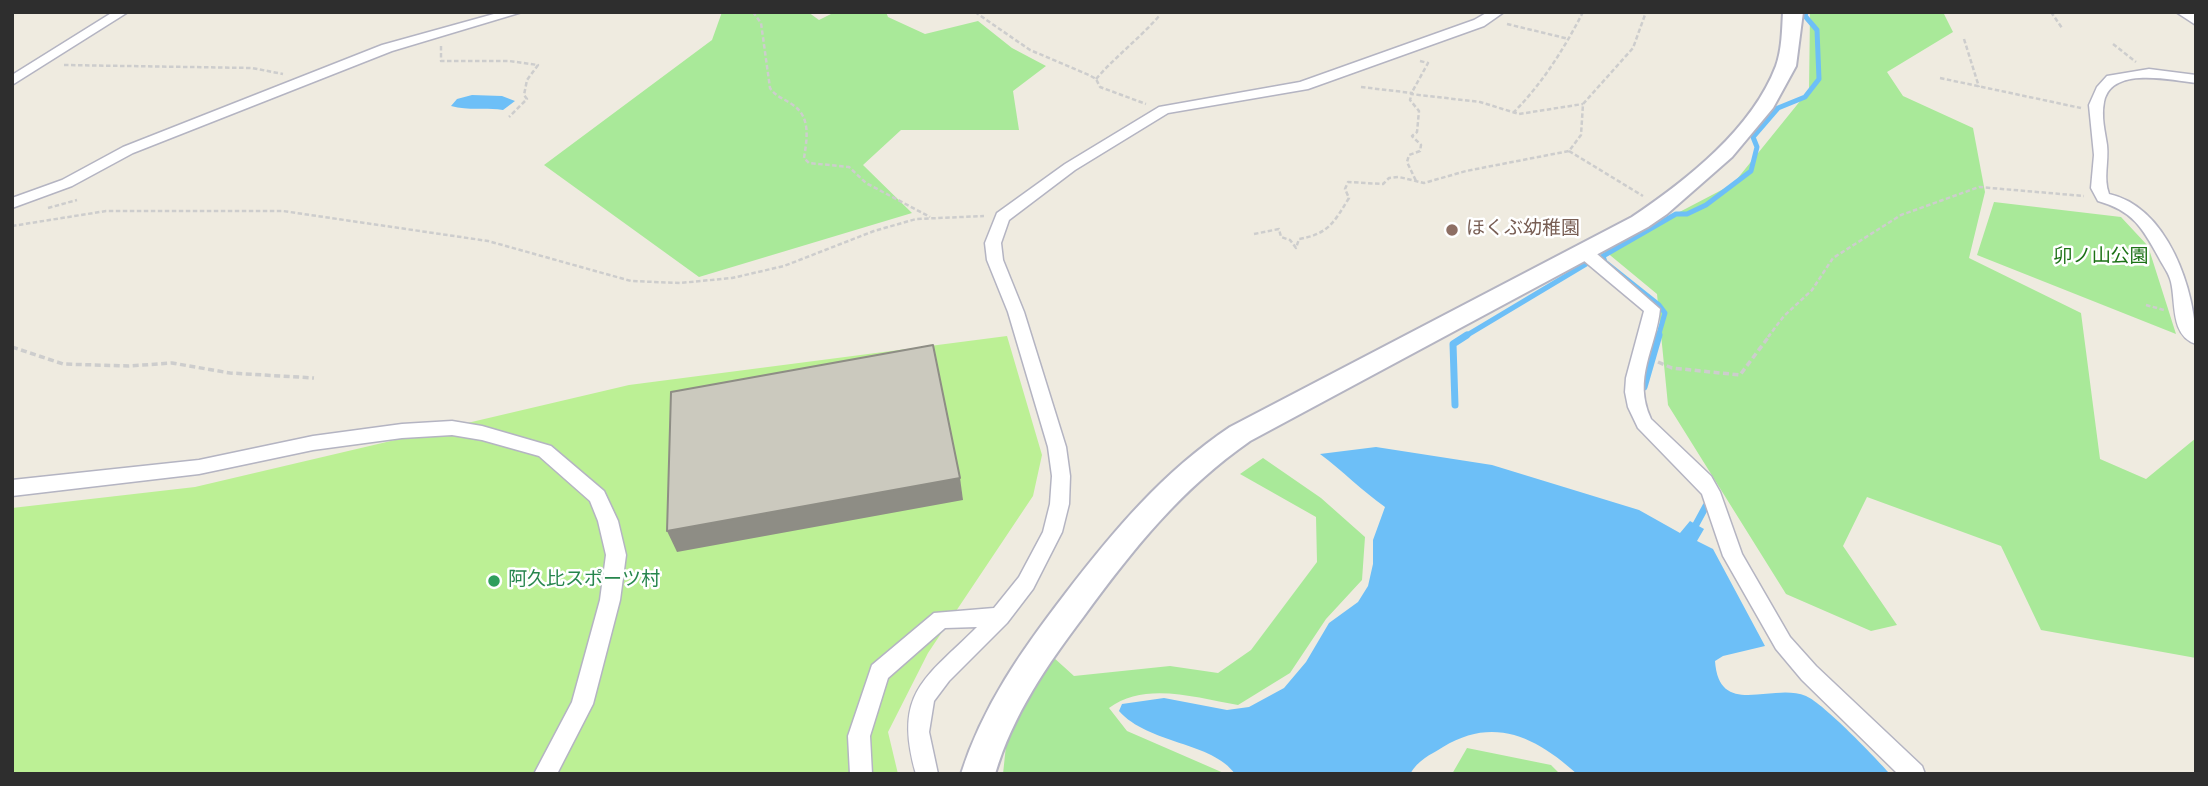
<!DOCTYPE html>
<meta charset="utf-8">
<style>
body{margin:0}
#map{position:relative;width:2208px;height:786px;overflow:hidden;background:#efebe0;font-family:"Source Sans 3",sans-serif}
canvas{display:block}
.frame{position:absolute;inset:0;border:14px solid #2e2e2e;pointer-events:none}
</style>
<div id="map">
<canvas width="2208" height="786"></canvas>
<div class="frame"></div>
</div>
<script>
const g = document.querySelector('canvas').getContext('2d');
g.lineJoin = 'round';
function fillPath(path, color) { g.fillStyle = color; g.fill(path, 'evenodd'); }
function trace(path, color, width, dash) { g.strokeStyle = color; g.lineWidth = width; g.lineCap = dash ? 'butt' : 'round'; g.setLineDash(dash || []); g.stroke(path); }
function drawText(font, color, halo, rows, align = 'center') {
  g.font = font + ' "Source Sans 3","Noto Sans JP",sans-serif'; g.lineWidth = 5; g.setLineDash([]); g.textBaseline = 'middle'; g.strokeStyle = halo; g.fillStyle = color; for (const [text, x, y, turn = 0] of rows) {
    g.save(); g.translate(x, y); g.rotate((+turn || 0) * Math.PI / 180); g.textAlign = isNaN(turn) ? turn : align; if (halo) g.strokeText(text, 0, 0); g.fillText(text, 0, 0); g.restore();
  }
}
fillPath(new Path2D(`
 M722,12H808L819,20L835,12H886L888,17L925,34L978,21L1012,48L1046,66L1013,91L1019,130H901L863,165L912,213L699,277L544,165L712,40Z
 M1810,12H1943L1953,32L1887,72L1903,96L1973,128L1985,192L1969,258L2081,313L2100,459L2146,479L2196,438V658L2041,630L2001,546L1867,497L1843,546L1897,625L1871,631L1786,594L1668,405L1657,294L1605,251L1733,184L1809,90Z
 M1994,202L2121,217L2148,246L2176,334L1977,255Z
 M1263,458L1321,498L1365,537L1362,580L1326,619L1290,673L1238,705C1197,698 1145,681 1109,708L1127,731L1226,774H1003L1007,736L1053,657L1074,676L1170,666L1218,673L1251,650L1317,562L1316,517L1240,474Z
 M1467,748L1551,765L1560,774H1452Z`), '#a9e999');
fillPath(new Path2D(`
 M1007,336L1042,455L1033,496L928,653L888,732L898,774H12V508L195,487L629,385Z`), '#bcf095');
fillPath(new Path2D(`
 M472,95L502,96L515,101L503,110C484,107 469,111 451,106L457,99Z
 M1376,447L1492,465L1639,510L1680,533L1690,521L1704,529L1697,541L1713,549L1765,646L1723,656L1715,661C1719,719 1772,682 1806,696C1824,704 1875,757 1890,774H1577C1536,737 1494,716 1443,747C1430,755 1418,760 1410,774H1235C1213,742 1148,744 1119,711L1122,704L1164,698L1227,710L1249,707L1284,688L1306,662L1329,623L1358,602L1368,586L1373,564V540L1385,507C1362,491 1343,471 1320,454Z`), '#6dbff7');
trace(new Path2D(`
 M1464,337L1586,264
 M1658,337L1665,313L1659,305L1605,262L1603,256L1676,214H1687L1706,205L1751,171L1757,147L1753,137L1778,108L1805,97L1819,79L1817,30L1805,16L1806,12`), '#6dbff7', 5);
trace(new Path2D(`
 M1644,387L1659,335
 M1455,405L1453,344L1467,335
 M1693,530L1706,506`), '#6dbff7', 7);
const street = new Path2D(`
 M113,12H128L12,85V75Z
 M501,12H522L392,51L133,153L72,186L12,208V198L62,180L123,147L382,45Z
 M1488,12H1504L1484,26L1308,89L1168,113L1075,170L1009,220L1001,243L1003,260L1024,312L1066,447L1070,476L1069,504L1062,532L1033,589L1007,623L949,681L934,701L929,732L938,774H916C893,692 925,679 977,627L945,628L888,678L870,736L872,774H850L848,736L872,665L934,613L994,608L1019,577L1043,532L1050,504L1052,476L1048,447L1008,312L987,260L985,243L997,213L1065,164L1159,107L1300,82L1474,20Z
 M2176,12H2191L2196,15V25Z
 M2149,69L2196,75V83C2170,80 2111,66 2104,102C2101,117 2105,131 2107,145C2109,162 2103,178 2109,194C2168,207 2196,291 2196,344C2170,336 2176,302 2171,282C2169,273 2163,266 2159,258C2142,227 2133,211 2098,201L2091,188L2094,155L2089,105L2097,87L2107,76Z
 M1583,246L1589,247L1660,309C1656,349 1632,378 1651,419L1711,476L1720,492L1742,554L1790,637L1816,666L1922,766L1925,774H1898L1802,680L1776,649L1723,556L1702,494L1638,428L1628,407L1625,392L1626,378L1644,311L1577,255L1575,251L1577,247Z
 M452,421L482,426L551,446L604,491L618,521L626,555L620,600L593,704L557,774H534L572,702L600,600L606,555L598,521L590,501L539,456L482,440L452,435L402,438L313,450L199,474L12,496V480L199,460L313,436L402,424Z`);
const secondary = new Path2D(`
 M1783,12H1803L1796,66L1773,108L1732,157L1667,214L1648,227L1250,441C1181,489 1133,549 1084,616C1047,665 1013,714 995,774H961C983,705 1022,650 1065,594C1114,530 1163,472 1230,427L1632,217C1687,180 1752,129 1776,66C1782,49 1782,30 1783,12Z`);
trace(street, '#b4b4c2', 3);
trace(secondary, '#b4b4c2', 4);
trace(new Path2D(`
 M753,12L761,23L770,88C776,97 785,99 793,105C811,117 807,139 804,158L809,163L849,167L866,183L930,217
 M975,12L1030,50L1089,75L1096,79L1100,87L1146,104
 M2051,12L2062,28
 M1507,24L1569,39
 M1964,39L1979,87
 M2113,44L2136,62
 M441,46V61H509L538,65L527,80L524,95L527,99L509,117
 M1420,61L1428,63L1411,94L1480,102L1519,114L1583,104
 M64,65L252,68L283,74
 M1940,78L2081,108
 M1096,79C1116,56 1140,38 1160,15
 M1361,87L1412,93L1410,100L1419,111L1417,132L1412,136L1421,145L1420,151L1409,155L1407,162L1416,181
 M1513,113C1542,84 1564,49 1583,12
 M1569,151L1643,196
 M48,208L77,200
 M12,226L106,211H283L488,241L631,281L680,283L732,278L784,266L874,231L916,219L984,216
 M1254,234L1279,229L1281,237L1290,240L1296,248L1299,239C1329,234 1334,222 1349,198L1345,189L1348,182L1383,184L1389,178L1399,177L1424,183L1466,171L1569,151L1581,135L1583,104L1633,48L1646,12
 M2146,305L2164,310
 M1768,337L1784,316L1812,290L1833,258L1901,215L1979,187L2084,196`), '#cdcdcd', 2.5, [4.5, 2.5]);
trace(new Path2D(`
 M12,347L63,364L129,366L172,363L230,373L314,378
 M1658,362L1672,368L1740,375L1770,335`), '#cdcdcd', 3.5, [6, 3.5]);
fillPath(street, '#fff');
fillPath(secondary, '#fff');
fillPath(new Path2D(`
 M960,478L963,500L677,552L667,531Z`), '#8e8d85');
const building = new Path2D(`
 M933,345L960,478L667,531L671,392Z`);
fillPath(building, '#cbc9be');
trace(building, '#8e8d85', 2);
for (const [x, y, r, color] of [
 [1452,230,7,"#8d6e63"],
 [494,581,7,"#2e9e5b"]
]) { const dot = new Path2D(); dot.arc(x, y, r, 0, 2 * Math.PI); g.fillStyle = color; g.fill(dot); trace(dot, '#fff', 2.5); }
drawText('19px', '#785e54', '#fff', [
 ["ほくぶ幼稚園",1466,230]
], 'left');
drawText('19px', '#1c7216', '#fff', [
 ["卯ノ山公園",2101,258]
]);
drawText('19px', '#27864d', '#fff', [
 ["阿久比スポーツ村",508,581]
], 'left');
</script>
